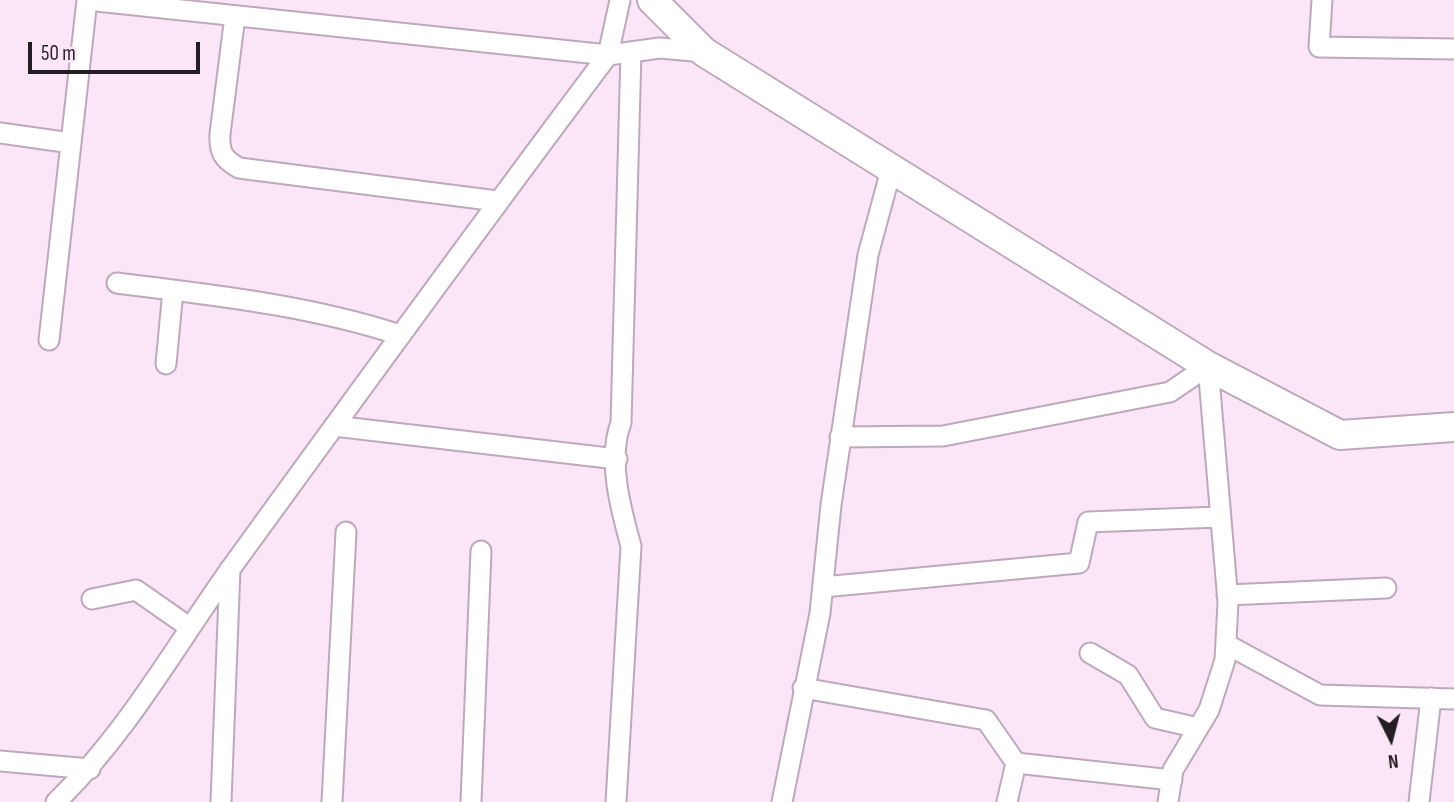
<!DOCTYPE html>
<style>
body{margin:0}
#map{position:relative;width:1454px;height:802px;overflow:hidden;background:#fbe6f8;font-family:"Sofia Sans Condensed",sans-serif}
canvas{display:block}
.north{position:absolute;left:1356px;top:704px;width:70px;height:70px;-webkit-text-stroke:5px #fbe6f8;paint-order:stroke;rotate:174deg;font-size:19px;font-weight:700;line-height:28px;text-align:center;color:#241d24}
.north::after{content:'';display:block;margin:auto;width:24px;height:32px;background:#241d24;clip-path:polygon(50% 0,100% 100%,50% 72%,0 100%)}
.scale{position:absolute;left:28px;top:42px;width:172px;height:32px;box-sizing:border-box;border:4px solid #241d24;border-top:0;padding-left:9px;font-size:21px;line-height:24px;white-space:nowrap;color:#241d24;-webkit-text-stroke:5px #fbe6f8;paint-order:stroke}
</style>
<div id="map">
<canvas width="1454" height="802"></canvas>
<div class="north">N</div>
<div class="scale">50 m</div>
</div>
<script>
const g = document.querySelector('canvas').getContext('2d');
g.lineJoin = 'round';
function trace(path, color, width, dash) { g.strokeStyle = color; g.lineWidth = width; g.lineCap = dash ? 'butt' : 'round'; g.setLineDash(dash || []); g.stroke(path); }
const street = new Path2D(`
 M1322,0L1319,47L1454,49
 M235,16L220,134C219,152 223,159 239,168L497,201
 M0,133L71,143
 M117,283C212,295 309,305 400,335
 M49,340L87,0L608,55L620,0
 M166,364L173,290
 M334,426L617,459
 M840,437L943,436L1170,392L1208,366
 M823,587L1079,563L1088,522L1219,517
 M1227,595L1386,588
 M92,599L136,590L189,627
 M1226,644L1320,695L1454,699
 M1090,653L1128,675L1155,718L1198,728
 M803,688L986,720L1016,763L1007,802
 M0,761L90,769
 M1016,763L1172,780
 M56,802C129,732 179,639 239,557C361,389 483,221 608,55L660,48L704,52
 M221,802L230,569
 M332,802L346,532
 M471,802L481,551
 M616,802L631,546C621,510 607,459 621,423L631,52
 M782,802L820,613L831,505L868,255L891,170
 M1168,802L1173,770L1209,710L1225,660L1228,602L1208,366
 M1419,802L1431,698`);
const secondary = new Path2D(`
 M652,0L704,52L1208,366L1340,435L1454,427`);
trace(street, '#bda9bb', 23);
trace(secondary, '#bda9bb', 32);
trace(street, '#fff', 19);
trace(secondary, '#fff', 28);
</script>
